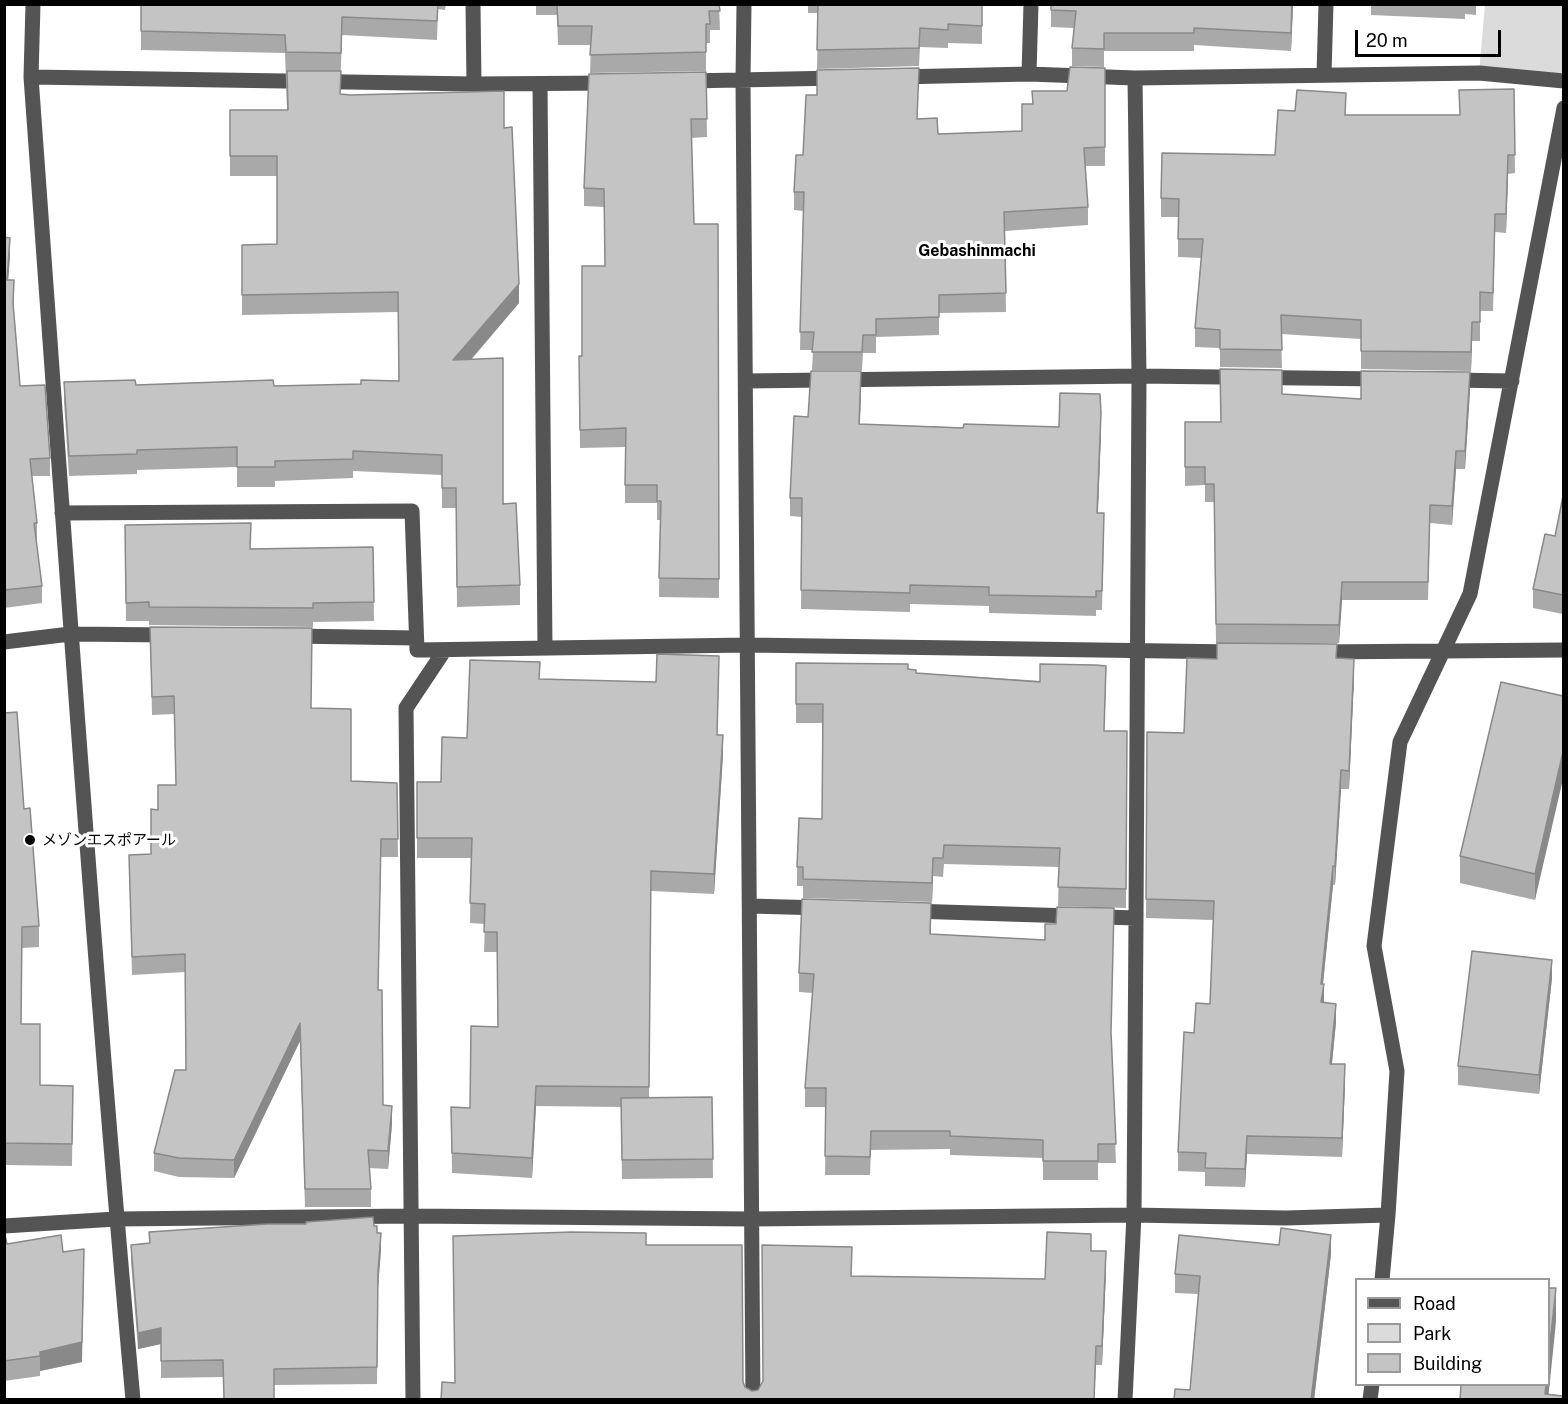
<!DOCTYPE html>
<meta charset="utf-8">
<style>
body{margin:0}
#map{position:relative;width:1568px;height:1404px;overflow:hidden;background:#fff;font-family:"Public Sans",sans-serif}
canvas{display:block}
.frame{position:absolute;inset:0;border:6px solid #000;pointer-events:none}
.legend{position:absolute;left:1355px;top:1278px;width:195px;height:108px;box-sizing:border-box;background:#fff;border:2px solid #999;margin:0;padding:8px 10px;list-style:none;font-size:18px;color:#000}
.legend li{display:flex;align-items:center;gap:12px;height:30px}
.legend b{width:30px;border:2px solid #999}
.scale{position:absolute;left:1355px;top:30px;width:146px;height:27px;box-sizing:border-box;border:3px solid #000;border-top:0;padding-left:8px;font-size:18px;line-height:21px;white-space:nowrap;color:#000;-webkit-text-stroke:4px #fff;paint-order:stroke}
</style>
<div id="map">
<canvas width="1568" height="1404"></canvas>
<div class="frame"></div>
<ul class="legend">
<li><b style="height:8px;background:#545454"></b>Road</li>
<li><b style="height:16px;background:#dbdbdb"></b>Park</li>
<li><b style="height:16px;background:#c4c4c4"></b>Building</li>
</ul>
<div class="scale">20 m</div>
</div>
<script>
const g = document.querySelector('canvas').getContext('2d');
g.lineJoin = 'round';
function fillPath(path, color) { g.fillStyle = color; g.fill(path, 'evenodd'); }
function trace(path, color, width, dash) { g.strokeStyle = color; g.lineWidth = width; g.lineCap = dash ? 'butt' : 'round'; g.setLineDash(dash || []); g.stroke(path); }
function drawText(font, color, halo, rows, align = 'center') {
  g.font = font + ' "Public Sans","Noto Sans JP",sans-serif'; g.lineWidth = 6; g.setLineDash([]); g.textBaseline = 'middle'; g.strokeStyle = halo; g.fillStyle = color; for (const [text, x, y, turn = 0] of rows) {
    g.save(); g.translate(x, y); g.rotate((+turn || 0) * Math.PI / 180); g.textAlign = isNaN(turn) ? turn : align; if (halo) g.strokeText(text, 0, 0); g.fillText(text, 0, 0); g.restore();
  }
}
fillPath(new Path2D(`
 M1485,5H1563V81L1479,73Z`), '#dbdbdb');
trace(new Path2D(`
 M33,4L31,77C63,518 93,959 133,1400
 M473,4L474,84
 M744,4L743,80L753,1400
 M1029,74L1031,4
 M1324,75L1326,4
 M31,77L474,84L610,83
 M898,77L1029,74L1135,78L1479,73L1564,81
 M688,81L838,78
 M540,84L545,648
 M1451,380L1512,381
 M746,381L1139,376L1382,379
 M62,513L412,511L417,650L748,645L1236,652
 M292,636L416,638
 M4,642L70,634L169,635
 M1317,652L1564,650
 M750,906L822,908
 M911,911L1136,918
 M4,1226L116,1219L412,1216L752,1219L1134,1215L1286,1218L1388,1215
 M1382,1280L1388,1215L1397,1071L1374,946L1400,742L1470,594L1564,108
 M413,1400L406,708L444,651
 M1125,1400L1134,1215L1136,918L1139,376L1135,78
 M1370,1400L1372,1384`), '#545454', 15);
fillPath(new Path2D(`
 M141,4H446L445,10L438,9L437,40L342,35L340,94L504,128L519,303L471,360L520,585V605L457,607L456,508H442V475L353,471V478L275,481V487H237V467L137,470V474L69,476L64,402V382L136,385L274,386L361,384L399,381L398,312L242,315V245L277,244V176H230V110H287L285,53L141,50Z
 M536,4H719L720,30H710V43H706V71L590,73L591,45H558L557,15H536Z
 M808,4H982V44L948,43V48L920,47L919,66L817,69L818,13H808Z
 M1051,4H1293L1291,51L1194,45V51H1104V67L1072,66V48L1074,28L1051,27Z
 M1371,4H1476V15L1465,14V19L1371,15Z
 M1105,68V166H1085L1088,207V225L1005,231L1006,312L939,313V335L876,337V353H863L862,370H812L813,350H800L803,211L794,210V192L817,95L918,119L938,134L1022,131L1032,104L1067,91Z
 M706,72L707,137L691,138L694,224H718L719,598L659,597L660,520H657V503H625V447L580,448L579,356H582L605,266L604,207L584,206V188Z
 M1514,89L1515,173L1508,174L1506,233L1495,232L1493,311H1480V341H1472L1471,371L1361,369V339L1281,334L1282,368L1220,367V348L1195,347V328L1201,258L1178,257V217H1161V198L1275,155L1346,115H1460Z
 M4,237L10,255L8,280L14,298V311L20,386L50,458V476H32L37,523V540H36L42,586V603L4,608Z
 M861,389L860,424L1101,432L1098,513L1104,532L1102,610H1096V616L989,613V606L910,604V612L801,609L802,517L790,516V498L808,417Z
 M1470,390L1465,469H1456L1452,525L1430,523L1428,600H1342L1339,643H1216L1214,502H1205V485L1185,486V422H1221L1282,394L1361,399Z
 M1563,496V614L1533,608V589L1555,536Z
 M125,525L251,549L373,547L374,621L313,622V627L149,625V621H126Z
 M150,627L312,708L351,781L397,783L398,857H381L378,990L383,1105L392,1124L388,1169L369,1168L371,1189V1207H305L300,1041L234,1178L179,1177L154,1171V1153L186,1070L185,972L132,975L129,855L151,854L158,810L176,785L174,714L152,715Z
 M1337,658L1354,678L1349,789H1341L1335,885H1333L1323,984L1324,1002L1336,1022L1332,1064L1345,1083L1342,1157L1247,1154L1245,1187L1205,1186V1172L1178,1171V1152L1194,1033L1210,1004L1213,920L1146,918L1147,732L1184,733L1217,659Z
 M796,663L908,669L916,673L1106,685L1104,731H1127L1126,908L1058,906L1059,867L944,864L943,877L933,876L932,902L803,898V886H797V867L822,819L823,723H796Z
 M719,676L717,735L723,755L714,894L651,891L649,1098L712,1097L713,1178L622,1179L621,1107L536,1106L532,1178L452,1173L451,1107L470,1108L498,1027L497,952H484L485,924L470,923L471,858H417V782H441L467,738L540,679L656,682Z
 M1563,696L1535,900L1460,883V856Z
 M4,713L24,809L39,926V947L22,948L21,1024L40,1085L73,1086L72,1166L4,1165Z
 M931,921V934L1111,1038L1116,1163H1098V1180H1043V1158L950,1155V1149L871,1150L870,1175H825L826,1107H805V1088L813,993L799,992V973Z
 M1552,978L1539,1094L1458,1085V1066Z
 M374,1226L377,1233L381,1250L378,1287L377,1384L274,1385L223,1377L161,1378V1344L138,1349L131,1262V1245Z
 M4,1230L7,1244L63,1252L82,1362L40,1371V1376L4,1381Z
 M646,1245L743,1382L745,1387L752,1391L758,1390L851,1276L1045,1279L1091,1251L1106,1270L1102,1365H1096L1094,1400H441L455,1383Z
 M1331,1254L1314,1400H1174L1190,1390L1198,1294L1175,1293V1274Z`), '#a9a9a9');
fillPath(new Path2D(`
 M1292,4H1293L1291,51V33Z
 M1508,155V174L1506,233V214Z
 M10,238V255L7,297V280Z
 M519,284V303L453,380V360Z
 M1472,322V341L1471,371V352Z
 M861,371V389L859,443V424Z
 M1470,372V390L1465,469V451Z
 M1101,413V432L1097,532V513Z
 M1456,451V469L1452,525V506Z
 M1342,582V600L1339,643V625Z
 M1354,659V678L1349,789V771Z
 M723,735V755L714,894V874Z
 M1563,752V779L1535,900V874Z
 M1341,770V789L1335,885V866Z
 M933,858V876L932,902V883Z
 M1333,866V885L1321,1002V984Z
 M1552,960V978L1539,1094V1075Z
 M1324,984V1003L1321,1002Z
 M1336,1004V1022L1330,1082V1064Z
 M300,1023V1041L234,1178V1160Z
 M1345,1064V1083L1342,1157V1138Z
 M536,1086V1106L532,1178V1158Z
 M392,1106V1124L388,1169V1151Z
 M1247,1136V1154L1245,1187V1169Z
 M381,1233V1250L378,1287L377,1384L378,1271Z
 M1331,1235V1254L1314,1400H1311Z
 M1106,1251V1270L1102,1365V1346Z
 M84,1269L82,1362L40,1371V1352Z
 M1556,1288V1322L1548,1400H1545L1546,1384H1548V1361Z
 M161,1328V1344L138,1349V1333Z`), '#898989');
const building = new Path2D(`
 M141,4H438L437,21L342,17L341,53L286,52L285,35L141,31Z
 M557,4H719L720,11H709L710,24H706V52L590,55L592,26H558Z
 M818,4H982V26L948,24V30L920,28L919,48L817,50Z
 M1051,4H1292L1291,33L1194,28V33H1104V49L1072,48L1076,11L1051,10Z
 M1070,67L1105,68V147L1084,148L1088,207L1004,212L1006,293L939,295V317L876,319V335H863L862,352H812L814,332H800L804,192H794L796,155H803L806,95H817V70L919,68L917,119L937,118L938,134L1022,131V104H1033L1032,91H1067Z
 M287,71H341L340,94L351,95L504,91V128L512,127L519,284L453,360L503,358V504L516,503L520,585L457,587L456,488H442V455L353,451V459L275,461V467H237V447L137,450V454L69,456L64,382L135,380L136,385L273,380L274,386L361,384V380L399,381L398,292L242,295V245L277,244V156H230V110H288Z
 M706,72L707,119H691L694,224H718L719,579L659,578L661,501H657V485H625L626,428L580,430L579,356H582V266H605L604,189L584,188L589,74Z
 M1514,89L1515,155H1508L1506,214H1495L1493,293L1480,292V322H1472L1471,352L1361,351V320L1281,315L1282,350L1220,349V330L1195,328L1203,239H1178L1179,199L1161,198L1162,153L1275,155L1278,110L1295,111L1297,90L1346,93L1345,115H1460L1459,90Z
 M4,237L10,238L7,280H14L13,303L20,386L45,385L50,458L30,459L37,523H34L42,586L4,590Z
 M1220,369L1282,370V394L1361,399V371L1470,372L1465,451H1456L1452,506L1430,505L1428,582H1342L1339,625L1216,624L1214,484H1205V467H1185V422H1221Z
 M811,371H861L859,424L963,428L964,424L1059,427L1060,393L1100,394L1101,413L1097,513H1104L1102,591H1096V597L989,595V587L910,585V593L801,590L802,498H790L794,416L808,417Z
 M1563,496V595L1533,589L1545,534L1555,536Z
 M251,523L250,549L373,547L374,602L313,603V608L149,607V602L126,603L125,525Z
 M150,627L312,628L311,708L351,709V781L397,783L398,839H381L378,990H382L383,1105L392,1106L388,1151L368,1150L371,1189H305L300,1023L234,1160L179,1158L154,1153L175,1070H186L185,954L132,957L129,855L151,854V809L158,810V785H176L174,696L152,697Z
 M1217,643L1337,644L1336,658L1354,659L1349,771L1341,770L1335,866H1333L1321,984H1324L1321,1002L1336,1004L1330,1064H1345L1342,1138L1247,1136L1245,1169L1205,1168L1206,1153L1178,1152L1184,1032L1194,1033L1196,1003L1210,1004L1214,901L1146,899L1147,732L1184,733L1187,658L1217,659Z
 M657,654L719,656L717,735H723L714,874L651,871L649,1087L536,1086L532,1158L452,1153L451,1107L470,1108L471,1026L498,1027L497,932H484L485,904L470,903L472,838H417V782H441L442,737L467,738L470,660L540,662L539,679L656,682Z
 M796,663L908,664V669L916,670V673L1040,682V664L1096,665L1106,666L1104,731H1127L1126,889L1058,887L1060,848L944,845L943,858H933L932,883L803,879V867H797L799,818L822,819L823,704H796Z
 M1501,682L1563,696V752L1535,874L1460,856Z
 M17,712L24,809L30,808L39,926L22,927L21,1024H40V1085L73,1086L72,1144L4,1143V713Z
 M802,899L931,903L930,934L1045,940V924H1056L1057,907L1114,908L1111,1032L1116,1144H1098V1161H1043V1140L950,1136V1131H871L870,1157L825,1156L826,1088H805L814,974L799,973Z
 M1472,951L1552,960L1539,1075L1458,1066Z
 M712,1097L713,1159L622,1160L621,1098Z
 M373,1217L374,1226H377V1233H381L378,1271L377,1367L274,1369V1400H224L223,1360L161,1361V1328L138,1333L131,1245L150,1243L149,1232L267,1224H306V1222Z
 M1281,1228L1331,1235L1311,1400H1174L1175,1389L1190,1390L1200,1276L1175,1274L1179,1235L1279,1245Z
 M4,1230L7,1244L61,1235L63,1252L84,1249L82,1342L40,1352V1356L4,1361Z
 M571,1232L646,1233V1245H742L743,1382L745,1387L752,1391L758,1390L763,1381L762,1245L852,1247L851,1276L1045,1279L1047,1232L1091,1234V1251H1106L1102,1346H1096L1094,1400H441L442,1382L455,1383L453,1236Z
 M1548,1288H1556L1548,1361Z
 M1461,1384H1546L1545,1394L1563,1396V1400H1460Z`);
fillPath(building, '#c4c4c4');
trace(building, '#898989', 1.5);
for (const [x, y, r, color] of [
 [30,840,6,"#000"]
]) { const dot = new Path2D(); dot.arc(x, y, r, 0, 2 * Math.PI); g.fillStyle = color; g.fill(dot); trace(dot, '#fff', 2); }
drawText('15px', '#000', '#fff', [
 ["メゾンエスポアール",42,840]
], 'left');
drawText('bold 16px', '#000', '#fff', [
 ["Gebashinmachi",977,251]
]);
</script>
